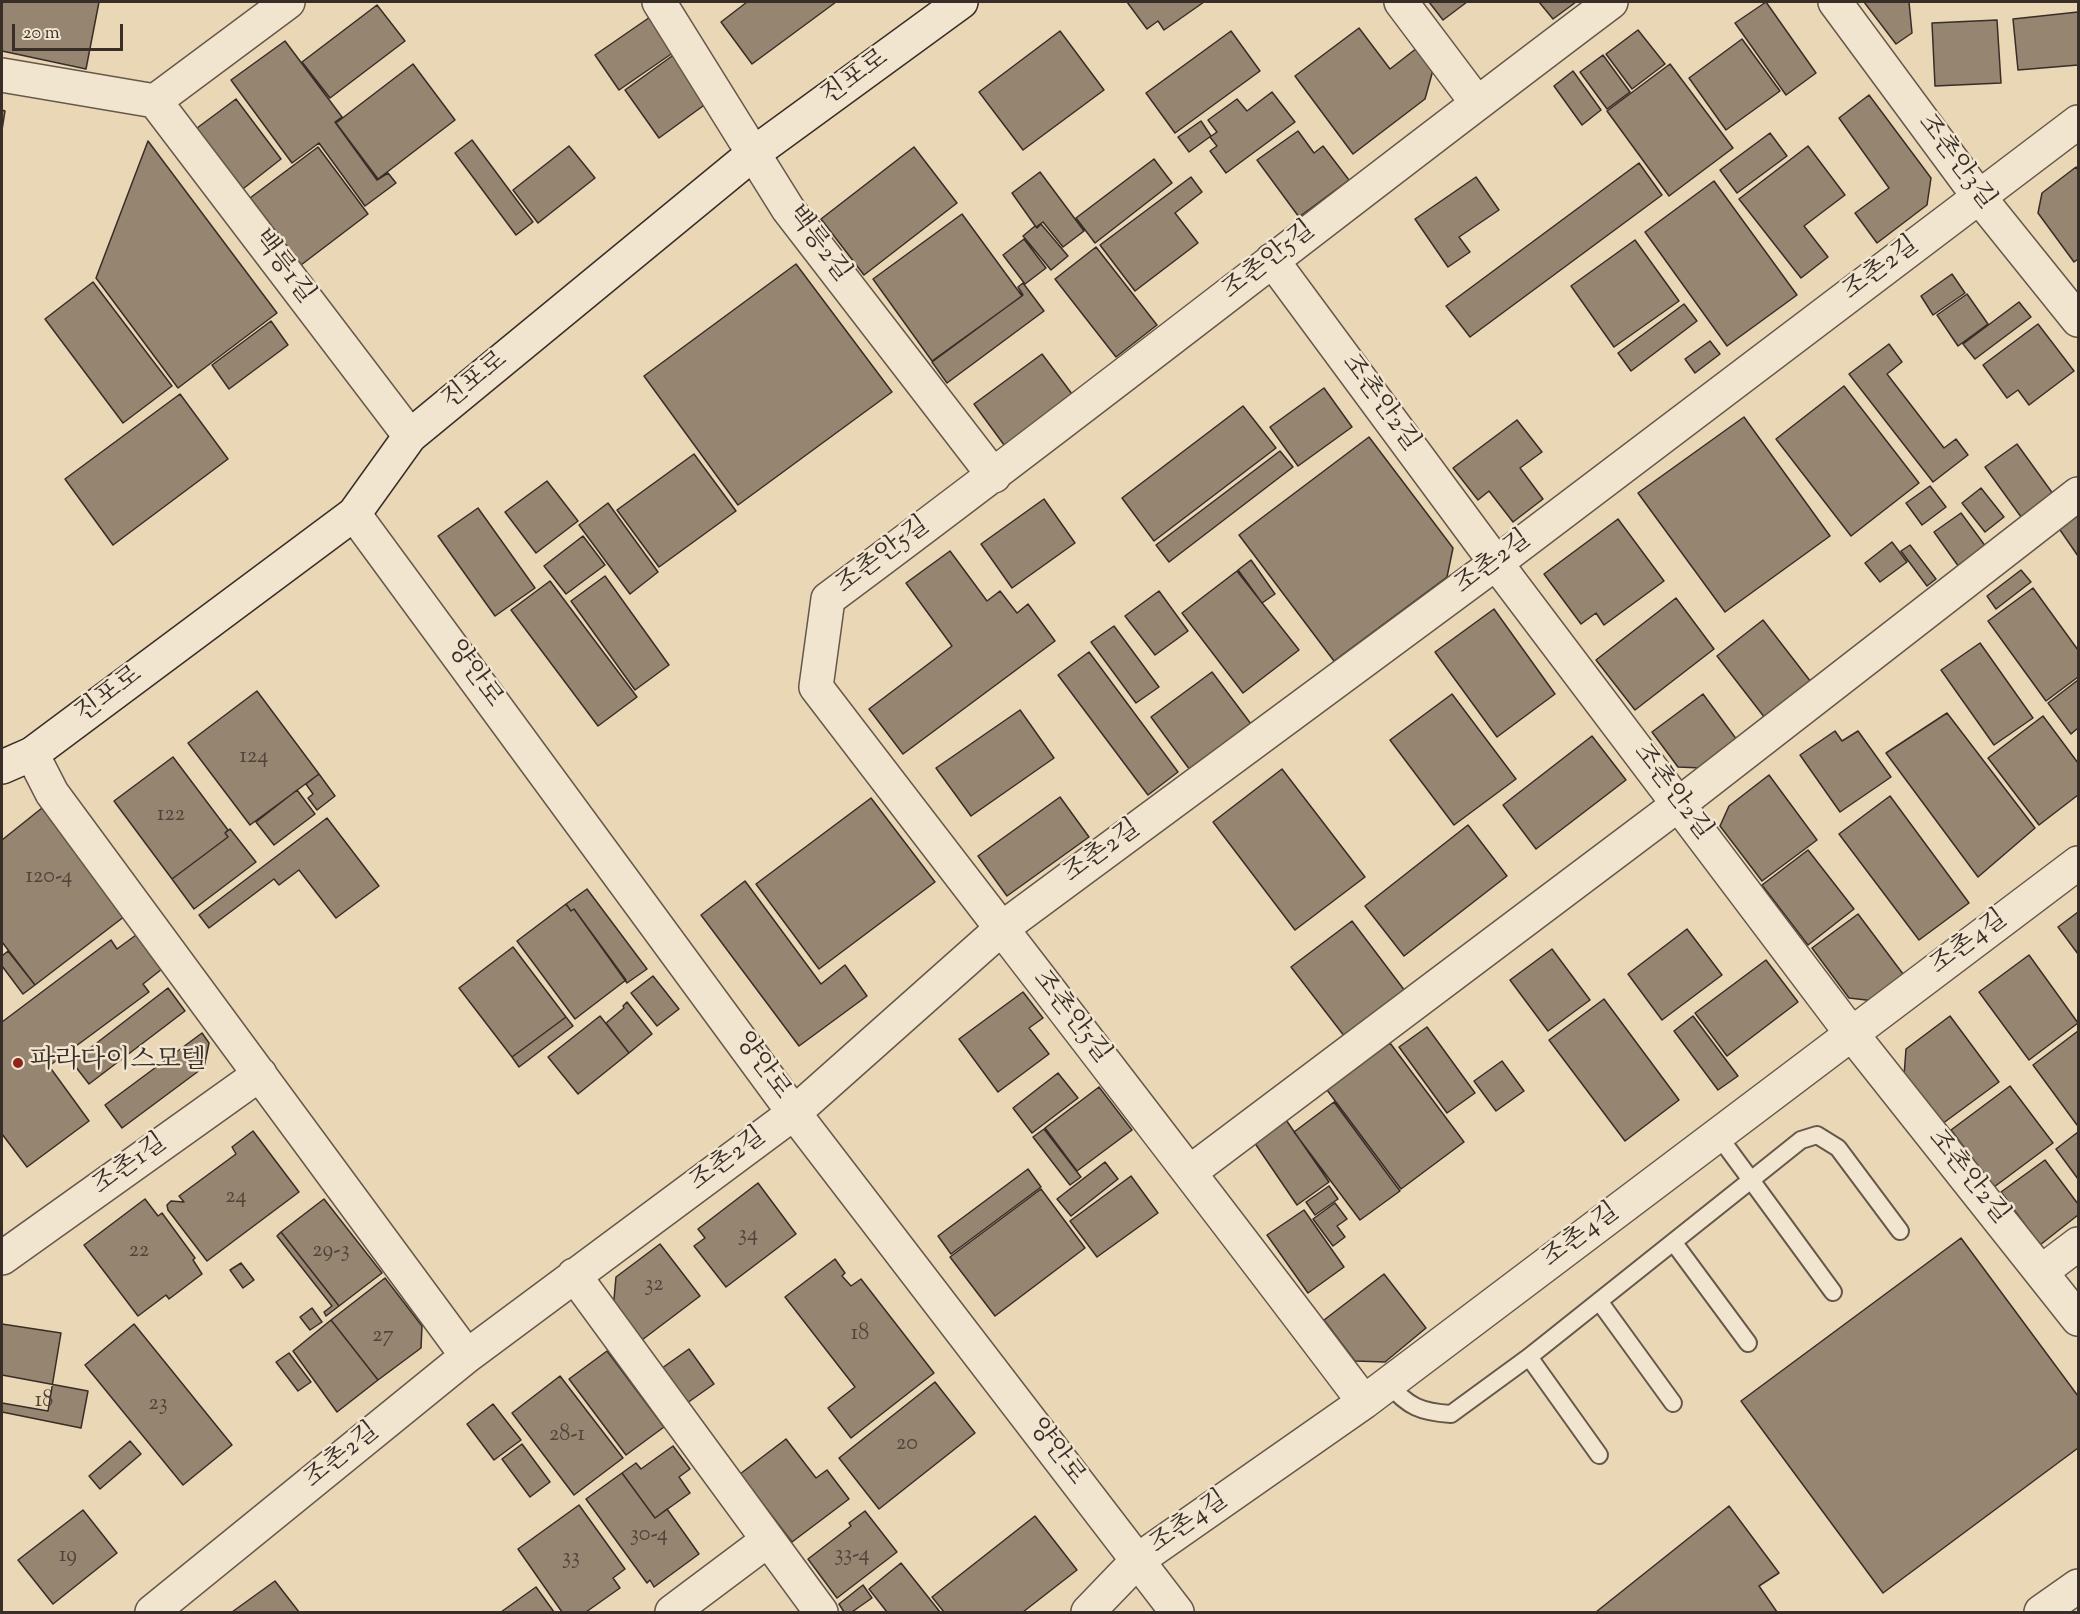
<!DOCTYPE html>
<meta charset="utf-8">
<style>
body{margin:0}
#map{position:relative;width:2080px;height:1614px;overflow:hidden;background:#ead7b6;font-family:"Sorts Mill Goudy",serif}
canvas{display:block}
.frame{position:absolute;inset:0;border:3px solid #392d27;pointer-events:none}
.scale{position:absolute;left:12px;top:24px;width:111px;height:27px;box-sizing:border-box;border:3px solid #392d27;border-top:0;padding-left:8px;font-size:18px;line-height:21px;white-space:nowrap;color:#392d27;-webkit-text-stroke:4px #f1e5d0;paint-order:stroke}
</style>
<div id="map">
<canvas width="2080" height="1614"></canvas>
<div class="frame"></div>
<div class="scale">20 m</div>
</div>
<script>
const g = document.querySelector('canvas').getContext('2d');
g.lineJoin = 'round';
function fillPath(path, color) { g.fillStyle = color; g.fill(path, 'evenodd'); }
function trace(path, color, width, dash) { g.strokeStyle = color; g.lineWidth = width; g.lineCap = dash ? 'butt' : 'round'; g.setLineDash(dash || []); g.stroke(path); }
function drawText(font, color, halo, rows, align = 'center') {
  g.font = font + ' "Sorts Mill Goudy","Noto Serif KR",serif'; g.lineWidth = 5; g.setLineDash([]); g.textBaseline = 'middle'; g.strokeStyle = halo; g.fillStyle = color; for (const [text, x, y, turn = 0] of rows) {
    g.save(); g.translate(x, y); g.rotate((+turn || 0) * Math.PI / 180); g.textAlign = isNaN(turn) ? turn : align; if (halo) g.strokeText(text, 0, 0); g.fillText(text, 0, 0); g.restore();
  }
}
const building = new Path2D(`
 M2,2H99L86,69L2,51Z
 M747,2H836L752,64L721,22Z
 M1127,2H1204L1164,30L1158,21L1147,29Z
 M1429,2H1467L1443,20Z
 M1539,2H1576L1553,19Z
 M1766,2L1816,73L1786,95L1735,23Z
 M1864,2H1909L1912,33L1896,44Z
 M377,5L405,41L330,98L302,62Z
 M2078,12V65L2018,70L2013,19Z
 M653,15L677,50L619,90L595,55Z
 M1997,20L2001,83L1935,86L1932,23Z
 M1359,28L1390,69L1417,48L1433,70L1425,99L1353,154L1295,76Z
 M1638,30L1665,64L1632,89L1606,54Z
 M1060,31L1104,90L1023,150L979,92Z
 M1231,31L1260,71L1175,133L1146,93Z
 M1742,39L1780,91L1726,130L1689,78Z
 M285,41L342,117L335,122L377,180L388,173L396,183L365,206L319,143L292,163L231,80Z
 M679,51L714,98L659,138L625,90Z
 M1603,55L1630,92L1607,109L1580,72Z
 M413,64L455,120L378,179L336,123Z
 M1670,64L1733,148L1669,196L1607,111Z
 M1573,71L1601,110L1582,125L1554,86Z
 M1272,92L1295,122L1226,173L1210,151L1217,146L1210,137L1217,132L1208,120L1237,99L1247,111Z
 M1869,95L1931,178L1927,205L1877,243L1855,213L1889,188L1839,118Z
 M236,99L281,159L239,192L193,131Z
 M2,110L5,111L2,130Z
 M1201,121L1211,136L1189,152L1178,137Z
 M1298,131L1314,153L1323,146L1349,180L1299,217L1257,160Z
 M1770,133L1787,156L1737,193L1720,170Z
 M472,140L533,222L516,235L455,153Z
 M148,141L277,313L178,388L96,278Z
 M569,146L595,178L538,223L513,190Z
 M1808,146L1845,195L1804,226L1828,257L1801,278L1739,199Z
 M318,147L368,214L301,265L250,198Z
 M914,147L957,203L864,275L821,219Z
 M1154,159L1172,183L1095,243L1076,218Z
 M1639,163L1662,195L1470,337L1446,306Z
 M2076,167L2078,170V259L2074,262L2038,213L2042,193Z
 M1040,172L1084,231L1063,247L1043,222L1036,227L1012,193Z
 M1191,177L1202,192L1175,213L1198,243L1135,291L1100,245Z
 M1476,177L1499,210L1459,237L1470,252L1448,267L1415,219Z
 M1714,181L1797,295L1727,346L1645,232Z
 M962,214L1022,296L932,361L873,279Z
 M1041,224L1068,256L1051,270L1023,236L1035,226L1037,228Z
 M1024,239L1046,268L1025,284L1003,255Z
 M1635,240L1679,301L1614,347L1571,286Z
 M1096,247L1157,325L1116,357L1055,279Z
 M796,264L892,392L738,505L644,376Z
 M1952,274L1965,293L1933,315L1921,296Z
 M93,282L172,386L123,423L45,319Z
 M1023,283L1044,311L947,383L932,362L1023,295L1018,287Z
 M1967,294L1988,324L1958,346L1937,315Z
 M2019,302L2031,317L1975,359L1963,344Z
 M1684,304L1697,321L1631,371L1618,353Z
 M271,321L288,345L229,389L212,365Z
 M2038,324L2074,371L2029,405L2018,390L2007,398L1983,365Z
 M1710,341L1720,354L1695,373L1685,359Z
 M1889,344L1902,362L1887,374L1944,448L1956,439L1968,455L1933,482L1849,374Z
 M1042,354L1078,402L1010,453L974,404Z
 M1844,386L1919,483L1851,536L1776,439Z
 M1324,388L1352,427L1298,466L1270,427Z
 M180,394L228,459L113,545L65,479Z
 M1243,406L1276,448L1154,541L1122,498Z
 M1744,417L1830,536L1725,612L1638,493Z
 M1517,420L1542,452L1520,468L1543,499L1513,522L1489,491L1478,500L1453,468Z
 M1369,437L1453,548L1447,577L1334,661L1239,535Z
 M2017,444L2056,498L2024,521L1985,467Z
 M1280,451L1293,467L1169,562L1156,545Z
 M694,454L736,511L659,567L617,510Z
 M547,481L578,521L536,553L505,512Z
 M1930,486L1946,507L1922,525L1906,503Z
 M1981,488L2004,517L1985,532L1962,503Z
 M1044,499L1075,543L1012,588L981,544Z
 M608,503L658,572L630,594L579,525Z
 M478,508L535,588L495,616L438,536Z
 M1961,513L1986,547L1959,567L1934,532Z
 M2078,513V556L2058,527Z
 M1618,519L1664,581L1604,625L1596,613L1581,624L1544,574Z
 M583,536L605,565L566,594L544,566Z
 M1892,542L1907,562L1880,582L1865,563Z
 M1910,545L1936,579L1927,586L1901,551Z
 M950,551L987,601L1000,591L1017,613L1028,604L1055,641L903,754L869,709L952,646L906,583Z
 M1251,560L1275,594L1262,603L1238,570Z
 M2021,570L2031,582L1996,609L1987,596Z
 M1237,571L1299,650L1243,693L1182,613Z
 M605,576L669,665L635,690L571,601Z
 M550,581L637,697L598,726L511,610Z
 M2033,588L2078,650V677L2046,701L1988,621Z
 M1159,591L1188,631L1155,655L1125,616Z
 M1676,598L1714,649L1635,710L1596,660Z
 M1494,609L1555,694L1497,737L1435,652Z
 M1763,620L1811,682L1765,718L1717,656Z
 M1114,626L1159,687L1136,703L1091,642Z
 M1980,643L2033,718L1994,745L1941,670Z
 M1089,652L1178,772L1148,795L1058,675Z
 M1212,672L1251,724L1190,770L1151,717Z
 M2078,680V728L2071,734L2048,703Z
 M257,691L319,774L250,825L188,743Z
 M1452,694L1516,779L1454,825L1390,740Z
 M1703,694L1737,740L1701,768L1678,767L1652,732Z
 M1020,710L1054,758L971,816L936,768Z
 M1947,713L2035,828L1978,877L1886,753Z
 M2043,716L2078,763V795L2039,825L1988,758Z
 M1835,731L1842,741L1858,731L1891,777L1840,812L1800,755Z
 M1592,736L1626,780L1536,849L1503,805Z
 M173,757L228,830L225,833L228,837L172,879L114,801Z
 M1282,769L1365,877L1295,930L1213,822Z
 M319,774L335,796L317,810L308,798L313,794L306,784Z
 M1769,775L1817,840L1762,881L1720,826L1729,806Z
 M297,790L315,814L274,845L256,822Z
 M1890,796L1969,903L1919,940L1839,834Z
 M1060,797L1089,837L1007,896L978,856Z
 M871,798L935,882L819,969L756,884Z
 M42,808L125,916L35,985L2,942V840Z
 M327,818L379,886L336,918L299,870L279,885L274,879L209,928L199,915Z
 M1468,825L1507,876L1404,956L1365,906Z
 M230,829L256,862L194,909L172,879L228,837L225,833Z
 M1808,850L1854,909L1808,945L1762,885Z
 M745,881L821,984L845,965L867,996L799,1046L701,915Z
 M587,889L647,969L627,983L574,909L571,911L566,904Z
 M566,904L571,911L574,909L626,980L575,1019L517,941Z
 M2078,912V954L2058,927Z
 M1858,914L1906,978L1875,1001L1849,998L1812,948Z
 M1352,921L1405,991L1345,1037L1291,967Z
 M1687,929L1722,975L1662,1020L1628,974Z
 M136,935L162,969L143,984L149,992L49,1066L89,1121L27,1167L2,1134V1022L111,940L117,949Z
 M513,947L566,1017L512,1057L459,988Z
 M1552,949L1590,1000L1548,1031L1510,980Z
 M8,951L35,985L23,994L2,966V956Z
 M2029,955L2078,1023L2029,1060L1979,992Z
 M1766,960L1798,1002L1727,1056L1695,1013Z
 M653,976L679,1009L657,1026L631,993Z
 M168,988L185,1011L89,1084L72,1062Z
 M1023,992L1043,1018L1029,1028L1049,1054L998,1092L959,1039Z
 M1604,999L1679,1100L1625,1141L1549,1040Z
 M627,1002L652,1034L629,1053L606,1023L624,1008L623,1006Z
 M600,1016L629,1053L578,1094L548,1057Z
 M1693,1016L1738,1076L1718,1090L1674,1031Z
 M1950,1016L1999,1082L1942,1124L1904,1076L1906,1049Z
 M566,1017L573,1026L519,1067L512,1057Z
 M1427,1027L1475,1093L1447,1113L1399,1047Z
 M2078,1031V1123L2077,1125L2033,1065Z
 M202,1033L209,1043L204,1067L122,1128L105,1105Z
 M1390,1043L1464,1142L1401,1189L1327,1090Z
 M1502,1061L1524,1091L1496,1111L1474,1081Z
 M1058,1073L1078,1098L1032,1133L1013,1108Z
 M2010,1086L2053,1143L1994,1187L1951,1130Z
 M1099,1087L1132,1130L1077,1171L1045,1128Z
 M1334,1102L1400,1191L1360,1220L1294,1132Z
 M1284,1117L1329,1182L1297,1205L1252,1139Z
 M1044,1129L1081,1177L1070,1185L1033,1137Z
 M253,1131L299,1192L207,1261L168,1210L167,1205L171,1201L184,1202L179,1196L236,1154L232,1147Z
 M2078,1132V1179L2056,1149Z
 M2045,1160L2078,1204V1215L2040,1245L2001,1192Z
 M1105,1162L1118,1179L1071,1216L1057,1199Z
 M1028,1169L1041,1187L951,1254L938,1236Z
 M1131,1176L1158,1213L1097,1257L1070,1221Z
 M758,1183L796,1234L726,1287L694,1246L705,1238L698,1229Z
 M1329,1186L1338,1199L1315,1215L1306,1202Z
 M1041,1189L1085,1248L995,1316L950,1257Z
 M145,1199L158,1216L162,1213L195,1258L193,1260L202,1274L169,1299L166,1295L138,1316L84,1245Z
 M324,1199L382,1273L339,1306L281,1232Z
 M1335,1203L1347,1219L1337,1226L1345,1237L1333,1246L1313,1219Z
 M1304,1210L1344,1267L1308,1293L1267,1235Z
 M281,1232L339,1306L326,1316L324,1312L332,1306L277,1236Z
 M1961,1238L2078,1396V1448L1883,1593L1741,1401Z
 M660,1244L700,1296L638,1343L613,1310L616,1277Z
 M835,1259L845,1273L842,1276L851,1286L861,1279L934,1373L851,1438L828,1408L855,1387L785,1297Z
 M241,1263L254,1280L243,1288L230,1270Z
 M1384,1274L1426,1328L1385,1362L1355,1361L1324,1320Z
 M385,1278L422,1326L421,1348L378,1380L331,1320Z
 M312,1308L322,1322L310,1330L300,1317Z
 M331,1320L378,1380L337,1412L293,1351Z
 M2,1324L61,1333L48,1411L2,1403Z
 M134,1324L232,1445L183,1485L85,1365Z
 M689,1349L714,1384L680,1408L655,1373Z
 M607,1351L664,1427L626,1455L569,1379Z
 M289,1353L311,1382L298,1391L276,1362Z
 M2,1375L88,1391L81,1428L2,1412Z
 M560,1376L623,1458L574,1495L512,1413Z
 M935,1382L975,1433L879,1509L839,1458Z
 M493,1404L521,1440L494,1460L467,1424Z
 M786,1439L816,1478L827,1470L849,1499L792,1542L740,1474Z
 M130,1441L141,1454L100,1489L89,1476Z
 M522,1444L550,1482L530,1497L502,1459Z
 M673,1446L690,1469L679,1477L690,1493L655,1518L622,1473L636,1463L641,1469Z
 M622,1473L655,1518L667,1509L699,1554L654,1587L650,1580L647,1583L586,1499Z
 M579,1505L625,1569L613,1578L620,1588L586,1612H562L518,1549Z
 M1729,1506L1779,1573L1759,1586L1777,1612H1596Z
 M83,1510L117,1553L53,1604L18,1560Z
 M865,1511L897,1552L837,1598L808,1559L851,1526L849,1523Z
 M1035,1516L1077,1570L1023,1612H944L932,1597Z
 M901,1563L940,1612H887L869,1589Z
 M275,1581L299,1612H232Z
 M863,1585L872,1598L852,1612H844L839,1604Z
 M536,1587L554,1612H501Z`);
fillPath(building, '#958571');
trace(building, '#392d27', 1.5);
const lane = new Path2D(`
 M1674,1243L1748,1343
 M1833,1292L1751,1180L1801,1140L1817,1135L1838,1148L1900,1231
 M1599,1301L1673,1403
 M1529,1357L1599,1455
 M1388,1383C1408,1407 1421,1412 1451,1414L1529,1357L1751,1180L1717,1134`);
const street = new Path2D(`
 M659,2L788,209L994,476
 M1401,2L1477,103
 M1835,2L1979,197L2078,320
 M2,75L155,101
 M155,101L410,436
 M155,101L288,2
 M1272,260L1496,563L1851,1033L2078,1319
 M354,514L794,1113L1177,1612
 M32,754L52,793L467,1356
 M1190,1172L1679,804L2078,494
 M2,1258L260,1074
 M2041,1272L2078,1244
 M574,1275L821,1612
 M1364,1402C1183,1162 998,925 816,687L828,599C1092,403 1349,199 1611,2
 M152,1612L467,1356L794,1113L1001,929L1496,563L2078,122
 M672,1612L768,1540
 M1088,1612L1138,1560L1364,1402L2078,863
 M2041,1612L2078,1586`);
const secondary = new Path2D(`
 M2,767L32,754L354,514L410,436L754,153L961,2`);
trace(lane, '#65584b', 20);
trace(street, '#65584b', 36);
trace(secondary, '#392d27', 36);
trace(lane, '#f1e5d0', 16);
trace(street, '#f1e5d0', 33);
trace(secondary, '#f1e5d0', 33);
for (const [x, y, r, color] of [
 [18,1063,6,"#8f2418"]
]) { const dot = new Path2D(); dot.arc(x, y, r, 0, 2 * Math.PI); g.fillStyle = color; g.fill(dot); trace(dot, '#f1e5d0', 2); }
drawText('22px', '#50433a', null, [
 ["124",254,758],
 ["122",171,816],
 ["120-4",49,878],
 ["24",236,1198],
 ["34",748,1236],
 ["22",139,1252],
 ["29-3",331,1252],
 ["32",654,1286],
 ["18",860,1335],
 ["27",383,1337],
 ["18",44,1402],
 ["23",158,1405],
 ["28-1",567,1436],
 ["20",907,1445],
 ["30-4",649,1536],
 ["33-4",852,1556],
 ["19",68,1557],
 ["33",571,1559]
]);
drawText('26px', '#392d27', '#f1e5d0', [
 ["진포로",856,79,-36],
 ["조촌안3길",1955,163,53],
 ["백릉2길",817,245,53],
 ["조촌안5길",1270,262,-38],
 ["백릉1길",282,268,53],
 ["조촌2길",1882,270,-37],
 ["진포로",476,382,-39],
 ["조촌안2길",1379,404,54],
 ["조촌안5길",884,557,-37],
 ["조촌2길",1494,564,-37],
 ["양안로",473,675,54],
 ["진포로",110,696,-37],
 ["조촌안2길",1671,793,53],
 ["조촌2길",1103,853,-36],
 ["조촌4길",1970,944,-37],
 ["조촌안5길",1070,1018,52],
 ["양안로",761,1067,54],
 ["조촌2길",729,1161,-37],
 ["조촌1길",131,1166,-36],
 ["조촌안2길",1967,1178,51],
 ["조촌4길",1582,1237,-37],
 ["양안로",1055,1453,53],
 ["조촌2길",343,1457,-39],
 ["조촌4길",1190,1524,-35]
]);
drawText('26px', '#392d27', '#f1e5d0', [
 ["파라다이스모텔",30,1063]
], 'left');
</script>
